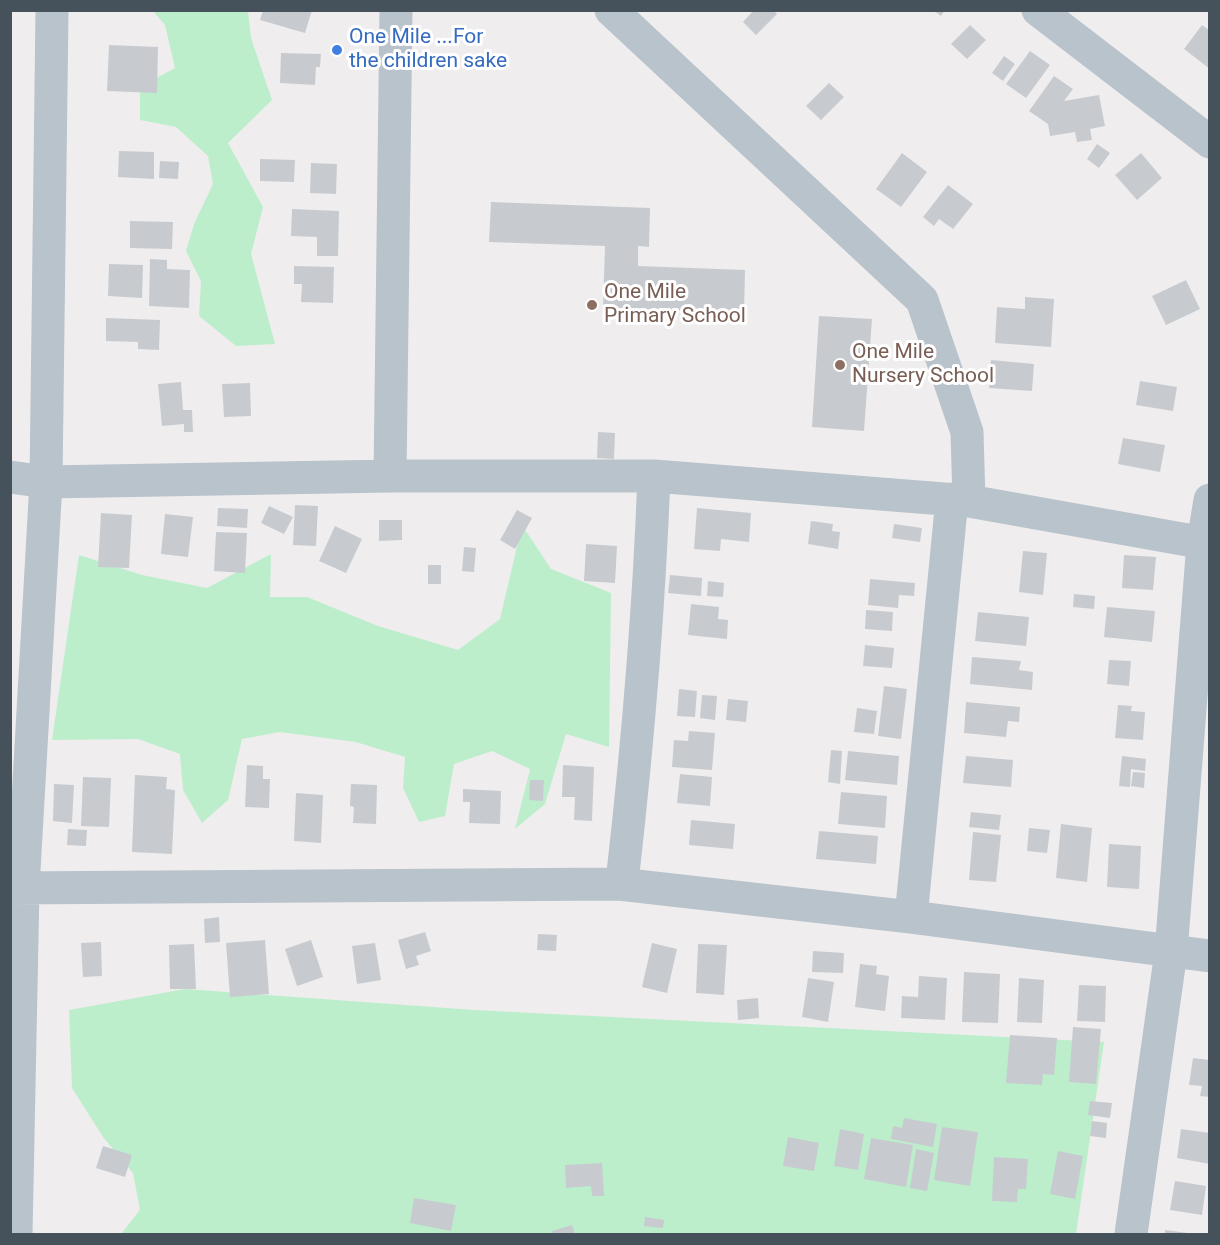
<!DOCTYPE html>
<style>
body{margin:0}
#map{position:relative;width:1220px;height:1245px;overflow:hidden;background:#f0edee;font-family:Roboto,sans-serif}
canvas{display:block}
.frame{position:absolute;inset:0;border:12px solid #46525b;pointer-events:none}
</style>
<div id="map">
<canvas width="1220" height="1245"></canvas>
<div class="frame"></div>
</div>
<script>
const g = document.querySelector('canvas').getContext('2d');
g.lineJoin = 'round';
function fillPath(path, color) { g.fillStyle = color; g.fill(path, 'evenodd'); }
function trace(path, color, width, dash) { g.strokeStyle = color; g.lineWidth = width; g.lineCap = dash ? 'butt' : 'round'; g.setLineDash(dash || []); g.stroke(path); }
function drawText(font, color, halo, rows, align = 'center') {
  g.font = font + ' Roboto,sans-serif'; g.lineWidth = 6; g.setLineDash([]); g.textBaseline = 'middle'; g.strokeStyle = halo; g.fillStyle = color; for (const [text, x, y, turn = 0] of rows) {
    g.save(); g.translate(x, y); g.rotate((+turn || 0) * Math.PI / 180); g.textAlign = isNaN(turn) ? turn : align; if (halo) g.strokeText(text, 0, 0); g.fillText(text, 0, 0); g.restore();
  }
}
fillPath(new Path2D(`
 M153,11H248L251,38L272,100L228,143L263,207L251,254L275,344L236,346L199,316L201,281L186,251L194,224L213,184L208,156L176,127L140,120V87L175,68L165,25Z
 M522,525L551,569L611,593L609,747L566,734L545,804L515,829L530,769L492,751L454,764L445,816L419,822L403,788L405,757L356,742L280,732L242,739L228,800L202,823L183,790L180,754L138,739L52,740L79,555L142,575L207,588L271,554L270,597H307L378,626L458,650L500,619Z
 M185,989L474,1010L1104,1042L1076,1234H121L140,1210L133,1173L103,1137L72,1088L69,1010Z`), '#bceecc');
fillPath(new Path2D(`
 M263,10H312L305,33L260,20Z
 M754,10H773L777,14L756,35L743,22Z
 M933,10H945L941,16Z
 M970,25L986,40L967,59L951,44Z
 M1202,25L1210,31V69L1184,49Z
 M109,45L158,47L157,93L107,91Z
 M1030,51L1050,65L1026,98L1006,84Z
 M281,53L321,54L320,67H316L315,85L280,83Z
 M1004,56L1015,64L1003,81L992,73Z
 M1054,76L1073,89L1064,101L1099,95L1105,126L1090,129L1092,140L1077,142L1075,132L1050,136L1048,124L1029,111Z
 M829,83L844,97L821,120L806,106Z
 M1097,144L1110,153L1099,168L1087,159Z
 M119,151L154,152V179L118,177Z
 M902,153L927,172L901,207L876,189Z
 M1141,153L1162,178L1137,200L1115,175Z
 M260,159L295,160L294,182L260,181Z
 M160,161L179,162L178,179L159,178Z
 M311,163L337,164L336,194L310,193Z
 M948,185L973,204L953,229L939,219L934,226L923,217Z
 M491,202L650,208L649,247L638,246V266L745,270L744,313L603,308L605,246L489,242Z
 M292,209L339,211L338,256H317V237L291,236Z
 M130,221L173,222L172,249L130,248Z
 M150,259L167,260V269L190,270L189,308L149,306Z
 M109,264L143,265L142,298L108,296Z
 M294,266L334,267L333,303L301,302L302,284H294Z
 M1186,280L1200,309L1166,325L1152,296Z
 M1025,297L1054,299L1051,347L995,343L997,307L1025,309Z
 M819,316L872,319L864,431L812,427Z
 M106,318L160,320L159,350L138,349V342L106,341Z
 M991,360L1034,364L1032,391L989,388Z
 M1140,381L1177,387L1173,411L1136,405Z
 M181,382L183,410H192L193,432H184V424L162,426L158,384Z
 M250,383L251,416L224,417L222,384Z
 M598,432L615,433L614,459L597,458Z
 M1123,438L1165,445L1160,472L1118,464Z
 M295,505L318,506L316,546L293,545Z
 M269,506L293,517L284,534L261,523Z
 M218,508L248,509L247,528L217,526Z
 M697,508L751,513L749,542L721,539L720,551L694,549Z
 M517,510L532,518L515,549L500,540Z
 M101,513L132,515L129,568L98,567Z
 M165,514L193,517L188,557L161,554Z
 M379,520H402V540L379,541Z
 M811,521L833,524L832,531L840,532L838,549L808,544Z
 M894,524L922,528L920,542L892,538Z
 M335,526L362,539L346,573L319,561Z
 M216,532L247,533L245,573L214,571Z
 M586,544L617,546L615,583L584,581Z
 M464,547L476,548L474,572L462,571Z
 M1023,551L1047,553L1043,595L1019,592Z
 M1124,555L1156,557L1153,590L1122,588Z
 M428,565H441V584H428Z
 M670,575L702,578L701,596L668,593Z
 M870,579L915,583L914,596L899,595L898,608L868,605Z
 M708,581L724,583L723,597L707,596Z
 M1074,594L1095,596L1094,609L1073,607Z
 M691,604L719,607L718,619L728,620L727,639L688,635Z
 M1107,607L1155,611L1152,642L1104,637Z
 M866,610L893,612L892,631L865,629Z
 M978,612L1029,617L1026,646L975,641Z
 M865,645L894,648L892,668L863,666Z
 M972,657L1021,661L1019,670L1033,672L1032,690L970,684Z
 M1109,660L1131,661L1129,686L1107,684Z
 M884,686L907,689L901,739L878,736Z
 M679,689L697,691L695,717L677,716Z
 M702,695L717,696L715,720L700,718Z
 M728,699L748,701L746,722L726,720Z
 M966,702L1020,707L1019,722L1008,721L1006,737L964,733Z
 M1118,705L1132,706L1131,711L1145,712L1143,740L1115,738Z
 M857,708L877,711L874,734L854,732Z
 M689,731L715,733L712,770L672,767L674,740L688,741Z
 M831,750L842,751L840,784L828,782Z
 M848,751L899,756L897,785L845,780Z
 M966,756L1013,760L1011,787L963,783Z
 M1122,756L1146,759L1145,771L1131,769L1130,787L1119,786Z
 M247,765L263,766V779H270L269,808L245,807Z
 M563,765L594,767L592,821L574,820L575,797H562Z
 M1133,772L1145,773L1144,788L1131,786Z
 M680,774L712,777L710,806L677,803Z
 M135,775L167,777L166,789L175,790L172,854L132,852Z
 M83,777L111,778L109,827L81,826Z
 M530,780H544L543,801L529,800Z
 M54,784L74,785L72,823L53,821Z
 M351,784L377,785L376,824L353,823L354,807L350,806Z
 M463,789L501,791L500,824L469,823L470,802H463Z
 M841,792L887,796L885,828L838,824Z
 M296,793L323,795L321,843L294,841Z
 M971,812L1001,815L999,830L969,827Z
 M691,820L735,824L733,849L689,845Z
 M1061,824L1092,828L1087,882L1056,878Z
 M1029,828L1050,830L1047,853L1027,851Z
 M68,829L87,830L86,846L67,845Z
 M819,831L878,836L876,864L816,859Z
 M973,832L1001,835L996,882L969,880Z
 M1109,844L1141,846L1139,889L1107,887Z
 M219,917L220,942L205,943L204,919Z
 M425,932L431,951L416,956L419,965L406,969L398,940Z
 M538,934L557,935L556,951L537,950Z
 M265,940L269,994L230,997L226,943Z
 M311,940L323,977L297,986L285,949Z
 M101,942L102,976L83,977L81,943Z
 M375,943L381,980L357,984L352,946Z
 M652,943L677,949L667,993L642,987Z
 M194,944L196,989H170L169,945Z
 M698,944L727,945L724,995L696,993Z
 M813,951L844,953L843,973L812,972Z
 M860,964L877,966L876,974L889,976L885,1011L855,1007Z
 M964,972L1000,974L998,1023L962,1022Z
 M919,976L947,978L945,1020L901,1018L902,996L918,997Z
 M808,978L834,982L828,1022L802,1017Z
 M1019,978L1044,980L1042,1023L1017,1022Z
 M1079,985L1106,986L1105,1022L1077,1021Z
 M758,998L759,1018L738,1020L737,1000Z
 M1073,1027L1101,1029L1096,1084L1069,1082Z
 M1010,1035L1057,1038L1054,1075L1043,1074L1042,1085L1006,1083Z
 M1193,1058L1210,1060V1097L1200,1096L1202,1086L1189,1085Z
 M1090,1101L1112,1103L1110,1118L1088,1115Z
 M904,1118L937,1124L933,1147L891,1139L893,1126L902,1128Z
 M1092,1121L1107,1123L1106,1138L1090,1136Z
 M942,1127L978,1132L970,1186L934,1180Z
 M840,1129L864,1134L858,1170L834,1166Z
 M1181,1129L1210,1133V1164L1177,1158Z
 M788,1137L819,1143L814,1171L783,1166Z
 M871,1138L913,1145L906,1187L864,1179Z
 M103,1146L132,1155L125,1177L96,1168Z
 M916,1149L934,1153L927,1191L910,1188Z
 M1058,1151L1083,1156L1075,1199L1050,1194Z
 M994,1157L1028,1159L1026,1189H1018L1017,1202L992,1201Z
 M602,1163L604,1196H592L591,1186L566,1188L565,1165Z
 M1175,1181L1206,1186L1202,1215L1170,1210Z
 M414,1198L456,1205L451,1231L410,1223Z
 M645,1217L664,1220L663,1228L644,1226Z
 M572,1225L575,1234H553L552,1231Z
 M1165,1230L1188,1233V1234H1165Z`), '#c7cbd0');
trace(new Path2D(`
 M611,10L922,300L967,432L969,501
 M1038,10L1210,142
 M390,476L396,10
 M10,477L46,482L390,476H654L969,501L1210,544
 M619,884L623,873C638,741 649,609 654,476
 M10,888L619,884L911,917L1210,956
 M911,917L952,499
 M16,1234L23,888L46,482L52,10
 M1131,1234L1171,952L1203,543L1210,500`), '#b9c3cb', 33);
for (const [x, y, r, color] of [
 [337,50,6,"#3f7fe0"],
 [592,305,6,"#8d6e63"],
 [840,365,6,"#8d6e63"]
]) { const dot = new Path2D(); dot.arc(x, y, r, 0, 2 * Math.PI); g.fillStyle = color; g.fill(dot); trace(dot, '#fff', 2); }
drawText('21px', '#366cbe', '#fff', [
 ["One Mile ...For",349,38],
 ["the children sake",349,62]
], 'left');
drawText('21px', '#785e54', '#fff', [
 ["One Mile",604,293],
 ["Primary School",604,317],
 ["One Mile",852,353],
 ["Nursery School",852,377]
], 'left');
</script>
